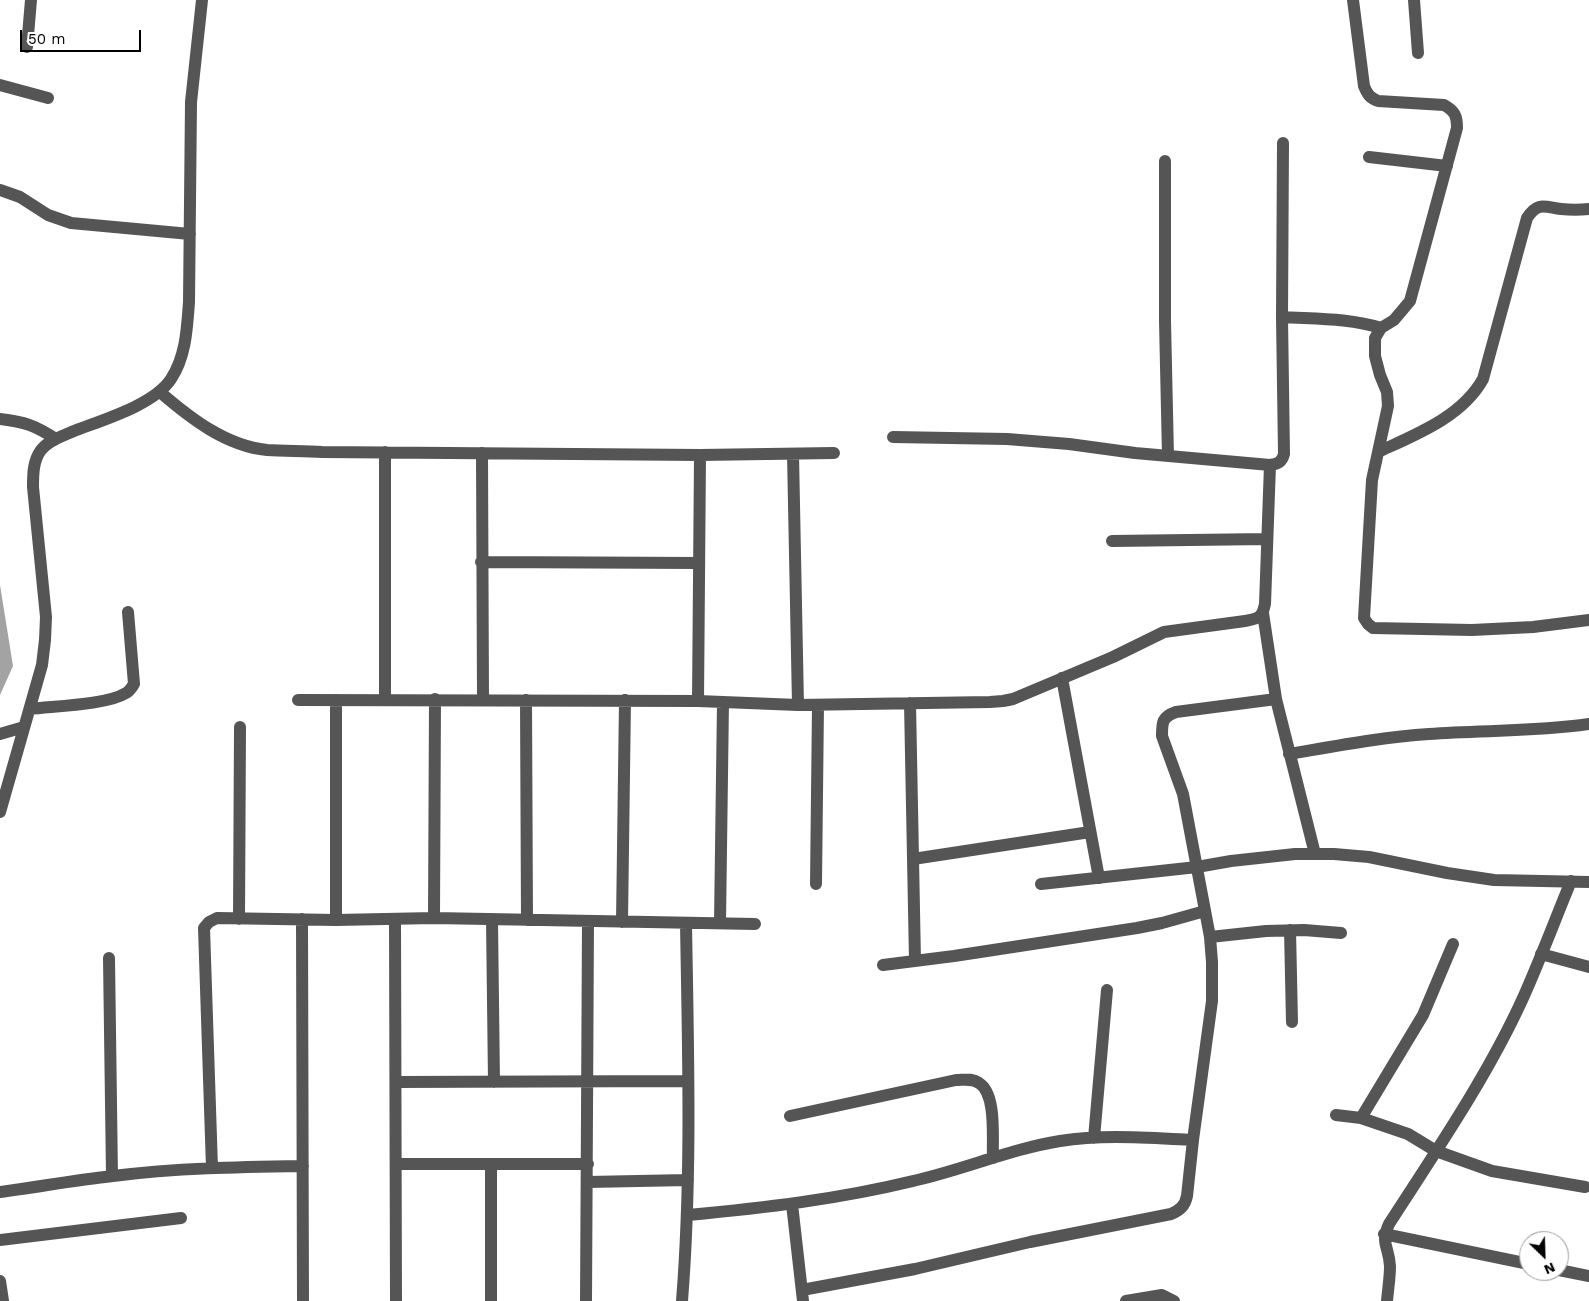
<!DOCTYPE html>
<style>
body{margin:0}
#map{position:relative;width:1589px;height:1301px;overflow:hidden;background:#fff;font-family:"Work Sans",sans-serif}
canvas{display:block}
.north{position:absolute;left:1519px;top:1231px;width:50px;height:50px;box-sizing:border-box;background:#fff;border:1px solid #999;border-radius:50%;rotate:156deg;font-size:14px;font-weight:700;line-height:20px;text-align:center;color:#000}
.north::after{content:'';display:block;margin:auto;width:18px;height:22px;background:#000;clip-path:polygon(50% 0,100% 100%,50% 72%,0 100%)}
.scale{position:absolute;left:20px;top:30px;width:121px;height:22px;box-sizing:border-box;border:2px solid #000;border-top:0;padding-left:6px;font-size:15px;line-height:18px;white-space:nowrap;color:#000;-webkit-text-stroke:4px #fff;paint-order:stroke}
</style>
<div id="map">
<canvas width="1589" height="1301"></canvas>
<div class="north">N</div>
<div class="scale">50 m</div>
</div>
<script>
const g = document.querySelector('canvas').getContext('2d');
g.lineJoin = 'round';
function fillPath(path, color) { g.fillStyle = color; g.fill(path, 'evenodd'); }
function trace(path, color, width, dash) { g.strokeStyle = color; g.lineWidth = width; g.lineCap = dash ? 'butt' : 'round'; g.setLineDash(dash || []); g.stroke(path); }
fillPath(new Path2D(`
 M0,585L13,666L0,695Z`), '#a3a3a3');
trace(new Path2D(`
 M1353,0L1364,86C1367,94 1370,98 1378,101L1444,105C1455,111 1457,116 1457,128L1410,301L1394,320L1381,328L1375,338V356L1380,375L1387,392L1388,406L1372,480L1364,618L1368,624L1373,628L1472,630L1533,627L1589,620
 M1414,0L1418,53
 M27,47L31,0
 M0,85L48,98
 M1369,157L1447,166
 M1165,161V321L1168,456
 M0,190L20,197L48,215L71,223L190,234
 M1282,317C1315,319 1350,318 1381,328
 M160,392C190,418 226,446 267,450C285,451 304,451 322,452L700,455L834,453
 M0,419C25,422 34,425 56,439
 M893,437L1007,439L1069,444L1135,453L1270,465C1278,464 1282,462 1284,454L1282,317L1283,143
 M1378,452C1415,435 1462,417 1483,379L1527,218C1538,201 1545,207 1561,209C1570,210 1580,210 1589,209
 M482,453L483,699
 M793,454L798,705
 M1112,541L1267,539
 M481,562L699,563
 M1263,613L1276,699L1315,854
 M1062,678L1099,878
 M298,700L698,701L798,705L990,702L1003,701L1013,699L1113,657L1164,632L1245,621C1259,618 1262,618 1265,604L1270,465
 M385,700V452
 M526,700L527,920
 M698,701L700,455
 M910,703L915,961
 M30,709C54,706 107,705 126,693C130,691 132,687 134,684L128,612
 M0,734L24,727
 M1289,754C1336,746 1382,737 1429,734C1482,730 1536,732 1589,724
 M0,812L42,665L45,640L46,617L33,487C33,474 33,461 41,450C49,440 63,436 74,431C102,420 154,405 171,379C186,356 187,329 189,302L191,102L202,0
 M913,859L1090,832
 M816,884L818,705
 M1041,884L1197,867L1231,861L1295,854H1334L1369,857L1447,873L1494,880L1589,882
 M434,918L435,699
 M239,919L240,727
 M302,919L303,1301
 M395,919L396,1301
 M336,920V700
 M492,920L494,1082
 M622,922L625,700
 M720,923L723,702
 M1290,930L1292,1022
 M1210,937L1266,931L1304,930L1341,933
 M1541,954L1589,967
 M109,958L112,1176
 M883,965L954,956L1137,928L1162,923L1205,911
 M396,1082L688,1081
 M1336,1115L1361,1118L1408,1134L1436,1151L1492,1171L1585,1187
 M790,1116L956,1080C964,1080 972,1078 979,1083C997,1094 992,1139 993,1158
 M1361,1118L1423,1015L1453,944
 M1094,1138L1107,990
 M396,1164H588
 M491,1164V1301
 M212,1168L204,928L209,922L217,918L336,920L434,918L755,924
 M588,1182L688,1180
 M0,1192C38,1187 75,1180 113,1176C176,1168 239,1167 303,1166
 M792,1204L803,1301
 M688,1215C764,1208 839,1199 913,1181C963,1170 1010,1149 1060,1141C1104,1134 1149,1138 1193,1140
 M1384,1234L1529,1264
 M0,1240L181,1218
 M1559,1270L1589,1276
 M0,1281L3,1301
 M802,1290L915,1269L1030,1242L1171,1214C1180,1210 1185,1206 1187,1196L1193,1140L1212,1001V962L1210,937L1183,794L1162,736C1162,722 1162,717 1176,712L1276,699
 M586,1301L588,921
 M682,1301C692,1175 688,1049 686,923
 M1126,1301L1162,1295L1174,1301
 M1387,1301C1388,1289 1390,1278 1390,1266C1389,1246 1380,1244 1389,1224C1436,1151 1487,1077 1523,998C1540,960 1555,920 1571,881`), '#555', 12);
</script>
